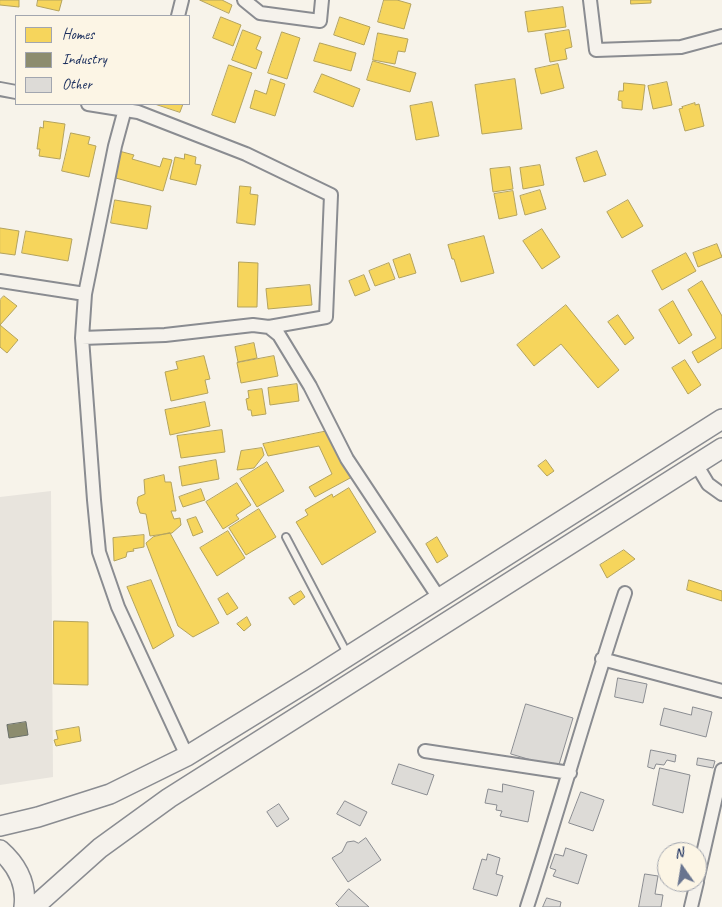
<!DOCTYPE html>
<style>
body{margin:0}
#map{position:relative;width:722px;height:907px;overflow:hidden;background:#f7f3ea;font-family:Caveat,sans-serif}
canvas{display:block}
.legend{position:absolute;left:15px;top:15px;width:175px;height:90px;box-sizing:border-box;background:#fcf5e5;border:1px solid #a2a6af;margin:0;padding:6px 9px;list-style:none;font-size:15px;color:#1b2f5e}
.legend li{display:flex;align-items:center;gap:10px;height:25px}
.legend b{width:25px;border:1px solid #a2a6af}
.north{position:absolute;left:657px;top:842px;width:50px;height:50px;box-sizing:border-box;background:#fcf5e5;border:1px solid #a2a6af;border-radius:50%;rotate:347deg;font-size:14px;font-weight:700;line-height:20px;text-align:center;color:#1b2f5e}
.north::after{content:'';display:block;margin:auto;width:18px;height:22px;background:#68748f;clip-path:polygon(50% 0,100% 100%,50% 72%,0 100%)}
</style>
<div id="map">
<canvas width="722" height="907"></canvas>
<ul class="legend">
<li><b style="height:14px;background:#f6d55c"></b>Homes</li>
<li><b style="height:14px;background:#8c8c6e"></b>Industry</li>
<li><b style="height:14px;background:#dddbd7"></b>Other</li>
</ul>
<div class="north">N</div>
</div>
<script>
const g = document.querySelector('canvas').getContext('2d');
g.lineJoin = 'round';
function fillPath(path, color) { g.fillStyle = color; g.fill(path, 'evenodd'); }
function trace(path, color, width, dash) { g.strokeStyle = color; g.lineWidth = width; g.lineCap = dash ? 'butt' : 'round'; g.setLineDash(dash || []); g.stroke(path); }
fillPath(new Path2D(`
 M51,491L53,777L0,785V497Z`), '#e8e4dd');
const homes = new Path2D(`
 M0,0H19V7L0,5Z
 M38,0H62L59,11L37,6Z
 M200,0H222L232,5L229,13Z
 M384,0H397L411,4L404,29L378,22Z
 M631,0H651V3L631,4Z
 M563,7L566,27L528,32L525,12Z
 M221,17L241,25L233,46L213,38Z
 M340,17L370,27L364,45L334,35Z
 M243,30L261,37L256,49L262,52L256,69L232,60Z
 M569,30L572,47L565,49L567,59L550,62L545,34Z
 M282,32L300,38L287,79L268,73Z
 M378,33L408,39L405,52L398,51L395,64L373,60Z
 M320,43L356,53L351,71L314,61Z
 M373,61L416,73L410,92L367,80Z
 M558,64L564,88L541,94L535,69Z
 M229,65L252,73L235,123L212,115Z
 M322,74L360,89L353,107L314,92Z
 M271,79L285,84L275,116L250,108L255,90L266,94Z
 M515,79L522,129L482,134L475,85Z
 M667,82L672,105L653,109L648,86Z
 M624,83L645,85L642,110L622,108V101L618,100L619,91H623Z
 M432,102L439,136L416,140L410,106Z
 M695,103V105L699,104L704,126L685,131L679,109L683,108L682,107Z
 M155,104H183L180,112Z
 M44,121L65,124L60,159L39,156L40,149H37L40,127L43,128Z
 M71,133L90,137L88,144L96,146L89,177L62,171Z
 M119,151L134,155L132,159L160,167L163,158L172,160L163,191L112,177Z
 M597,151L606,175L584,182L576,158Z
 M185,154L196,157L195,164L201,165L196,185L170,179L175,157L184,159Z
 M540,165L544,185L523,189L520,168Z
 M510,167L513,189L493,192L490,169Z
 M240,186L251,187L250,194L258,195L255,225L237,223Z
 M540,190L546,209L525,215L520,196Z
 M513,191L517,215L499,219L494,194Z
 M115,200L151,206L147,229L111,223Z
 M628,200L643,226L622,238L607,212Z
 M0,228L19,231L15,255L0,253Z
 M542,229L560,257L542,269L523,241Z
 M26,231L72,239L68,261L22,253Z
 M484,236L494,273L461,282L454,259H452L448,245Z
 M717,244L722,257L698,267L693,253Z
 M686,253L696,271L662,290L652,271Z
 M410,254L416,273L399,278L393,260Z
 M239,262L258,263L257,307H238Z
 M389,263L395,279L375,286L369,271Z
 M364,275L370,290L355,296L349,281Z
 M702,281L722,316V348L698,363L692,352L716,338L688,290Z
 M310,285L312,305L268,309L266,289Z
 M4,296L17,306L0,325L18,340L7,353L0,347V300Z
 M673,301L692,335L679,344L659,310Z
 M566,305L619,370L598,388L561,344L534,366L517,345Z
 M618,315L634,338L625,345L608,322Z
 M254,343L257,358L238,362L235,347Z
 M204,356L210,379L205,380L208,393L171,401L165,372L178,369L176,362Z
 M274,356L278,376L241,383L237,363Z
 M685,360L701,385L688,394L672,368Z
 M297,384L299,401L270,405L268,388Z
 M262,389L266,414L252,416L251,410H248L246,399L249,398L248,391Z
 M205,402L210,426L170,435L165,410Z
 M222,430L225,452L181,458L177,436Z
 M328,431L352,477L315,497L309,487L332,474L319,446L268,456L263,444Z
 M262,448L264,455L254,468L237,470L241,451Z
 M216,460L219,479L182,486L179,467Z
 M546,460L554,471L547,476L538,466Z
 M267,462L284,491L257,507L240,479Z
 M164,475L165,482H171L176,511H171L174,519L180,518L181,525L172,533L150,536L146,514L140,513L137,503L138,497L145,494L144,480Z
 M237,483L251,505L236,515L239,519L223,529L206,502Z
 M349,488L376,532L322,565L296,522L308,515L305,510L332,494L333,497Z
 M201,489L205,500L183,507L179,497Z
 M259,509L276,537L246,555L229,528Z
 M196,517L203,532L193,536L187,520Z
 M228,531L245,558L217,576L200,548Z
 M170,533L219,623L193,637L178,626L146,543L153,537Z
 M144,535V547L133,549L134,551L127,552L126,557L114,561L113,538Z
 M437,537L448,556L437,563L426,544Z
 M624,550L635,559L607,578L600,565Z
 M151,580L174,636L153,649L127,587Z
 M689,580L722,591V601L687,590Z
 M301,591L305,597L294,605L289,598Z
 M228,593L238,608L227,615L218,599Z
 M247,617L251,625L244,631L237,624Z
 M54,621L88,622V685L54,684Z
 M79,727L81,741L56,746L54,740L58,739L56,731Z`);
fillPath(homes, '#f6d55c');
trace(homes, '#b4a35d', 1);
const industry = new Path2D(`
 M26,722L28,735L9,738L7,725Z`);
fillPath(industry, '#8c8c6e');
trace(industry, '#6a7069', 1);
const building = new Path2D(`
 M618,678L647,684L643,703L615,697Z
 M526,704L573,718L558,768L511,754Z
 M693,707L712,712L706,737L660,725L664,708L691,715Z
 M651,750L676,755L675,762L667,760L664,765L656,764L654,769L648,767Z
 M698,758L715,761L713,768L697,765Z
 M399,764L434,775L427,795L392,784Z
 M660,768L690,775L683,813L653,805Z
 M503,784L534,791L528,822L500,816L502,811L496,810L497,805L485,803L488,789L502,792Z
 M581,792L604,800L593,831L569,823Z
 M345,801L367,812L360,826L337,814Z
 M279,804L289,819L277,827L267,812Z
 M366,838L381,860L348,882L332,858L342,852L347,842L354,841L358,843Z
 M566,848L587,855L578,884L553,876L556,870L550,868L555,854L563,856Z
 M488,854L500,858L496,874L503,876L497,896L473,889L482,859L486,860Z
 M645,874L658,876L655,894L663,895L661,907H639Z
 M349,889L369,907H339L336,904Z
 M547,898L561,902L560,907H543Z`);
fillPath(building, '#dddbd7');
trace(building, '#8a8c91', 1);
const service = new Path2D(`
 M286,537L348,655`);
const minor = new Path2D(`
 M244,0L260,13L320,21L322,0
 M590,0L596,50L681,47L722,36
 M178,16L182,0
 M0,89L16,92
 M88,104L138,112L246,154L331,195L326,317L269,327
 M125,109L115,146L85,294L82,338L94,500L99,552L118,607L187,756
 M0,281L85,294
 M82,338L165,335L253,325L269,327L279,335L310,386L347,459L439,598
 M696,464L708,484L722,494
 M602,659L722,691
 M425,751L570,773
 M697,880L722,770
 M527,907C561,803 590,697 625,593
 M691,907L697,882`);
const primary = new Path2D(`
 M0,826L38,817L110,794L187,756L312,679L722,419
 M0,850C17,865 27,884 24,907
 M34,907L100,848L169,798L722,448`);
trace(service, '#8a8c91', 10);
trace(minor, '#8a8c91', 16);
trace(primary, '#8a8c91', 22);
trace(service, '#f5f2ec', 6);
trace(minor, '#f5f2ec', 12);
trace(primary, '#f5f2ec', 19);
</script>
